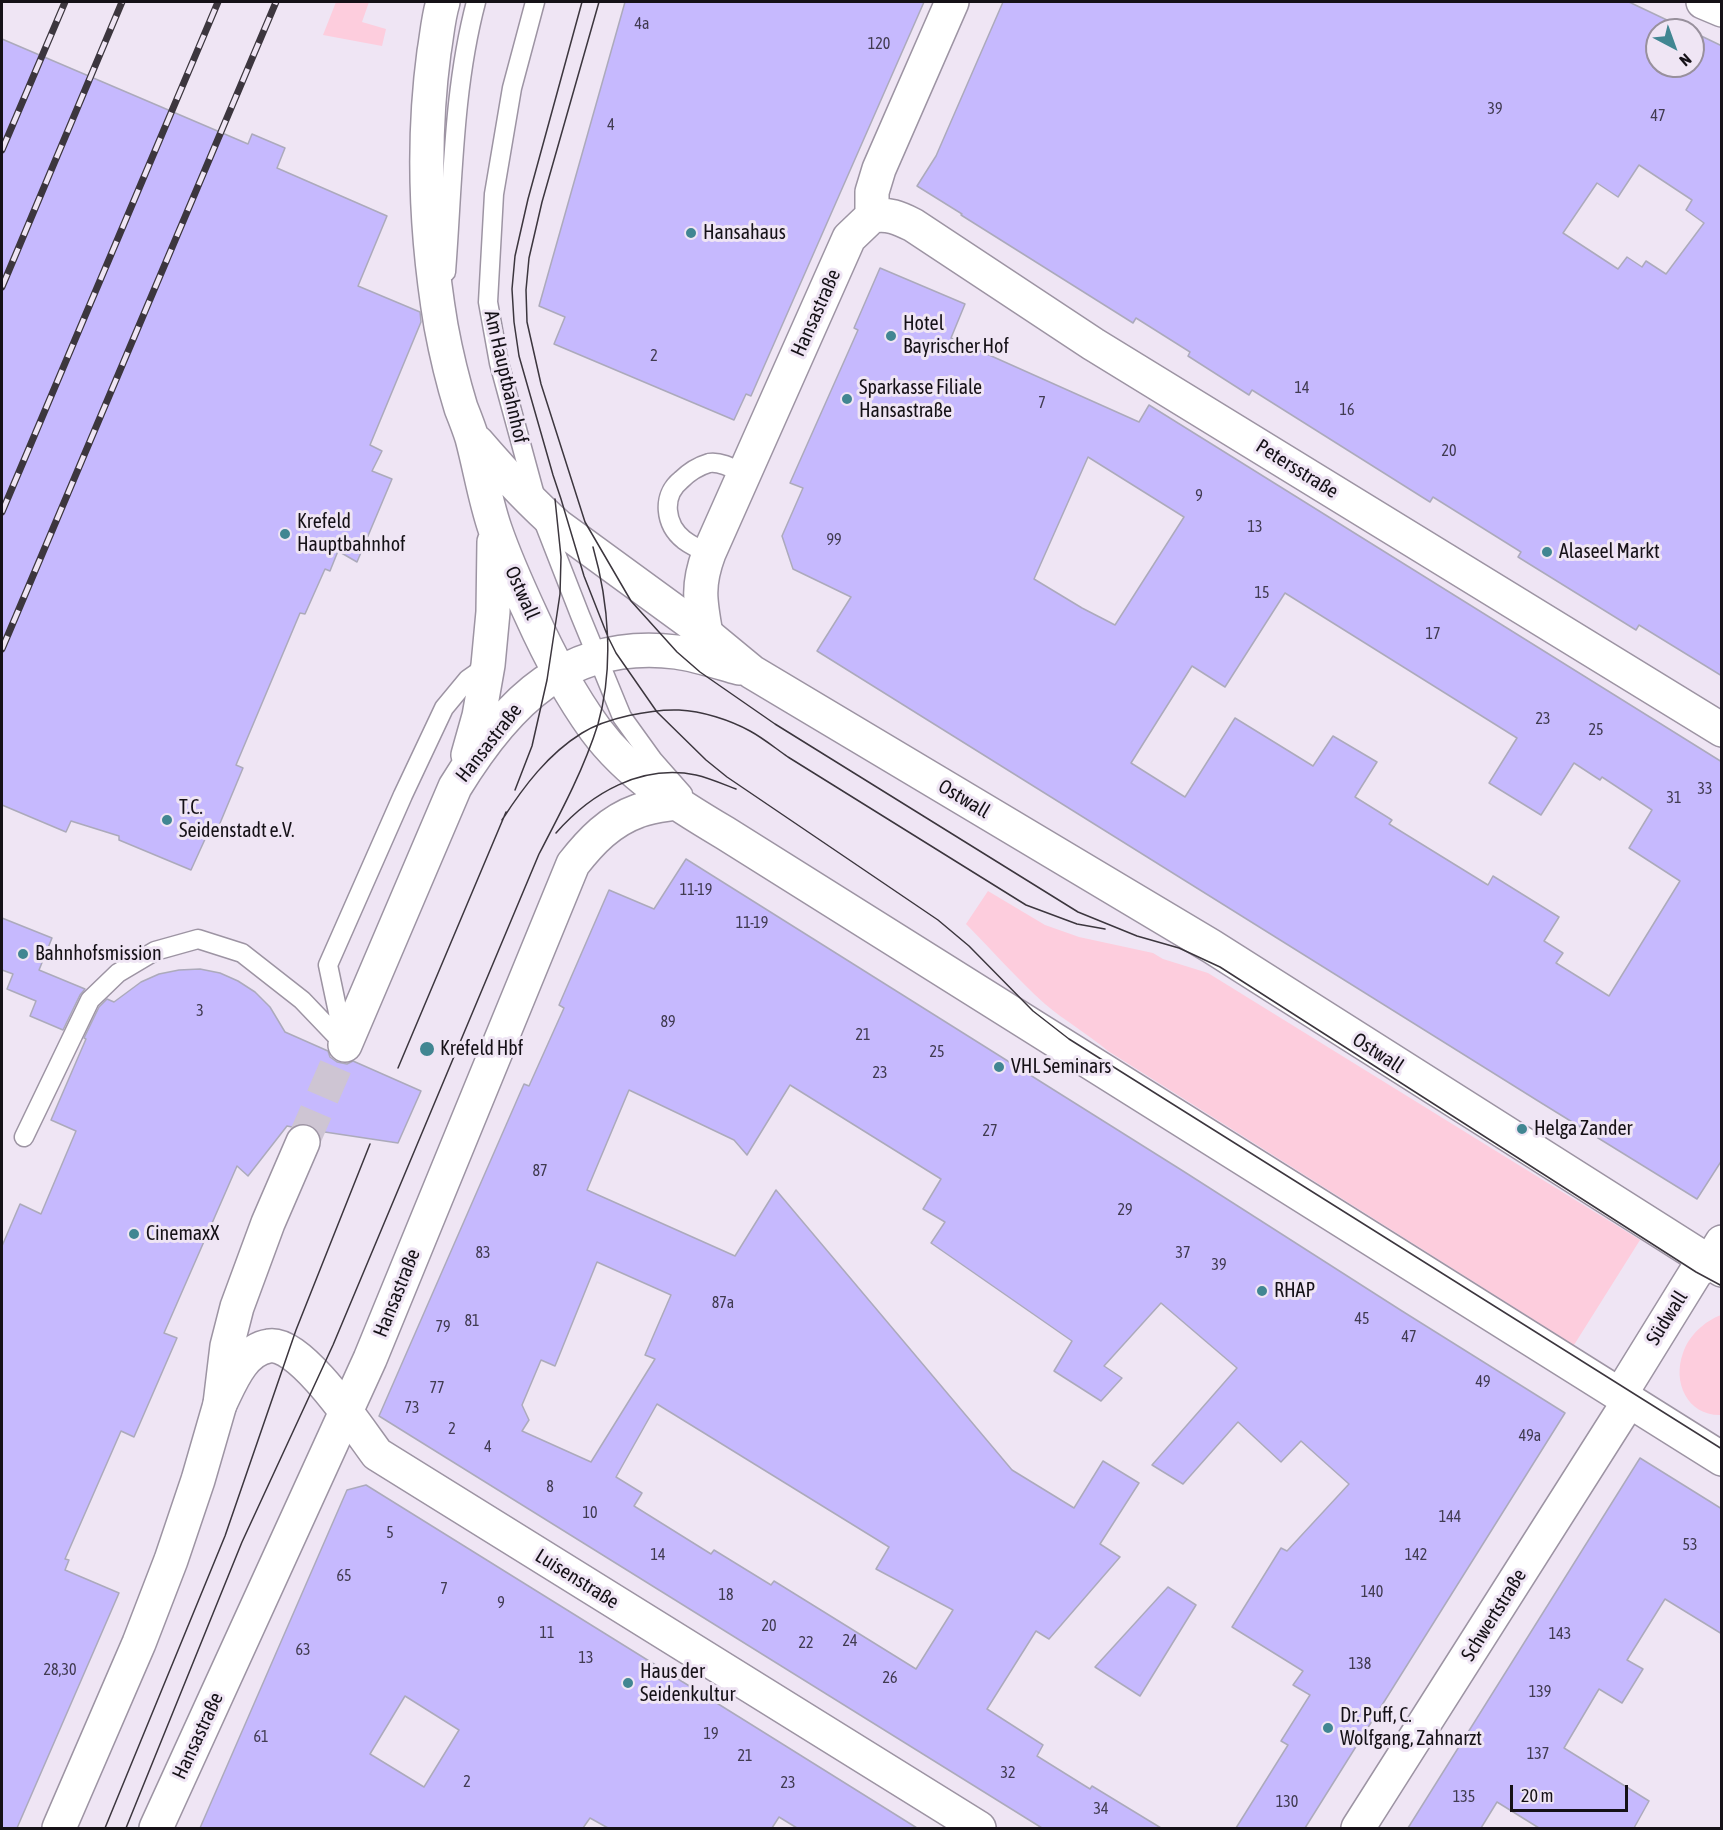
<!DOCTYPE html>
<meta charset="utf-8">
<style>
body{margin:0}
#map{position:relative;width:1723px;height:1830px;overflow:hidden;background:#efe5f4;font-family:"Asap Condensed",sans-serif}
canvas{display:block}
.frame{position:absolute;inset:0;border:3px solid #151117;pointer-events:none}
.north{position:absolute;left:1645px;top:18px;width:60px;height:60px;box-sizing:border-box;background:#efe5f4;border:2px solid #98909c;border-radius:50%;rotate:139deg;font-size:16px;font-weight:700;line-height:24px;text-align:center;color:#151117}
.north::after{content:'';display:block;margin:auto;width:21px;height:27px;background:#418692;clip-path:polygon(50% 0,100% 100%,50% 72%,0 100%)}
.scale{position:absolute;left:1510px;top:1785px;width:118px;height:27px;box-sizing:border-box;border:3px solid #151117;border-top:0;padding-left:8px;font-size:18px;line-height:21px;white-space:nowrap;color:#151117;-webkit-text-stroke:4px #efe5f4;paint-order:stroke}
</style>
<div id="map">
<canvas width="1723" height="1830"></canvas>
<div class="frame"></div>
<div class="north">N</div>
<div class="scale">20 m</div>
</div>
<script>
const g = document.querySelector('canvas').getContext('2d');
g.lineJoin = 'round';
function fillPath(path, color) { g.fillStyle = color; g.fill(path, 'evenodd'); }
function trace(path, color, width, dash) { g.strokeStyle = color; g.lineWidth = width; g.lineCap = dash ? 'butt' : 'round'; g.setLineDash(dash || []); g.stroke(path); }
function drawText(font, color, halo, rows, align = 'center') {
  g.font = font + ' "Asap Condensed",sans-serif'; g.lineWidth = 6; g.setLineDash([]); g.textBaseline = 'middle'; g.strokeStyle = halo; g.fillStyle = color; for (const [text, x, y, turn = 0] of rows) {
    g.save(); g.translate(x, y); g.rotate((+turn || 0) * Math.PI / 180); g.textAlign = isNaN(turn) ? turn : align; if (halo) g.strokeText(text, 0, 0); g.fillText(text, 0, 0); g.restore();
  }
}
fillPath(new Path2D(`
 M336,2H369L362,22L386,29L382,46L323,35Z
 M988,891L1045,925L1079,937L1153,953L1163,959L1208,973L1640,1240L1574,1345L1108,1051C1088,1034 1065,1021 1045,1004C1017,979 992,950 966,924Z
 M1721,1315V1415C1688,1416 1672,1383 1683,1353C1689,1335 1705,1321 1721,1315Z`), '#fdcddd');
const building = new Path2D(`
 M625,2H924L751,396L746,394L734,420L554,344L565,317L539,306Z
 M1003,2H1629L1688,30H1657V66H1693V32L1722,46V676L1639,625L1636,630L1518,557L1521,552L1433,497L1430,502L1252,390L1249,395L1188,356L1190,352L1136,318L1133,323L961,215L962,214L917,186L936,156ZM1639,165L1692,200L1686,210L1704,223L1666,274L1646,261L1642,267L1627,257L1618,269L1563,233L1597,183L1618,197Z
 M2,39L248,144L252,134L285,148L277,168L387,216L358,286L420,312L421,322L370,445L382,451L372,471L392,479L357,562L338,551L330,571L325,569L305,614L300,613L236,765L243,768L218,828L211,826L191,870L119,840V836L71,821L66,832L2,805Z
 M880,268L965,304L951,338L1139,422L1149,405L1722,762V1160L1697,1199L1543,1104L817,651L851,597L793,569L782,536L803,488L790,483L858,330L854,328ZM1088,457L1184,517L1115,625L1082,608L1034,579ZM1285,593L1517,738L1489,783L1541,815L1574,763L1600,780L1602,777L1652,810L1629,848L1680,881L1609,996L1556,963L1563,953L1544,941L1559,917L1493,876L1488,885L1389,824L1392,820L1355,797L1377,762L1333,736L1313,766L1235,718L1185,797L1131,763L1192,666L1225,687Z
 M686,859L1183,1171L1402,1311L1565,1413L1305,1828H1236L1288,1745L1281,1741L1310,1695L1293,1685L1303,1671L1232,1627L1281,1548L1287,1551L1349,1484L1301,1441L1281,1462L1238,1422L1183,1484L1152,1465L1237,1368L1161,1303L1104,1366L1122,1378L1101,1401L1054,1371L1072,1341L931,1243L945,1222L923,1209L941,1179L790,1085L747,1155L734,1140L629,1090L587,1190L735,1256L776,1190L1012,1470L1074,1508L1103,1461L1139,1483L1100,1544L1120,1557L1049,1639L1036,1631L987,1709L1043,1745L1037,1756L1090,1789L1092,1786L1161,1828H1042L379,1416L524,1084L529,1086L564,1008L559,1005L609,890L654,909ZM597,1262L671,1295L645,1355L655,1359L591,1462L522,1431L529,1420L522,1405L541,1360L555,1366ZM657,1404L889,1547L876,1569L953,1610L916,1669L774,1581L771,1585L714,1550L711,1554L634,1506L642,1493L616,1477Z
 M2,918L52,938L39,970L85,989L80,995L63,1030L30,1016L36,1001L7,989L13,974L2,970Z
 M200,969L220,973L238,981L255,992L270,1007L285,1032L328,1051L330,1057L337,1062L347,1064L353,1061L421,1091L398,1143L318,1131L310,1125L300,1124L292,1127L287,1126L248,1176L237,1166L164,1333L177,1338L134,1437L121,1431L65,1559L69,1560L65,1570L119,1593L17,1828H2V1246L20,1204L41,1214L76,1131L51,1120L86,1039L84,1038L99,1007L107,999L114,1002L141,982L159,974L179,970Z
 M1640,1458L1722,1509V1634L1665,1599L1627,1660L1643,1669L1622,1703L1599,1689L1564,1748L1649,1801L1634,1828H1539L1497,1802L1481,1828H1408Z
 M366,1485L744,1720L917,1828H797L779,1817L772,1828H608L590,1818L583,1828H200L347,1490ZM405,1696L459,1730L424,1787L370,1754Z
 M1168,1587L1196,1605L1140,1696L1095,1667Z`);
fillPath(building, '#c6b9fe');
trace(building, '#acaabb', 1.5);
trace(new Path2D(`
 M303,1142L345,1045`), '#cec5d3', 33, [33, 16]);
const lane = new Path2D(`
 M535,2L512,88L494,194L488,302L499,363L539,510L580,615L622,717L653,760L683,794
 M446,272C453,182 453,89 476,2
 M709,553C701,550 692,546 684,540C665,525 661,496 681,480C688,473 699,466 709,463C721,461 734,469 744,474
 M344,1041L328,965L403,795L444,708L468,679L488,665
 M24,1137L90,1000L118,973L155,951L198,939L242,953L302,1000L345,1045`);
const street = new Path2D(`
 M1703,2L1722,10
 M872,216C888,213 899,218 913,225L1093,344L1722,730
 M706,634C700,601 697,585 709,553L849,238L872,216V192L879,169L952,2
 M220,1404C230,1384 242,1350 269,1346C300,1340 359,1430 377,1454L979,1828
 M1358,1828L1629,1401L1625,1387L1696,1272L1709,1263L1722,1242`);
const secondary = new Path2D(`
 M443,2C438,18 437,35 434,52C422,142 426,236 441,326C446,353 453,382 461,408C465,418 469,428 472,438C480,468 485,500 495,529C505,558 518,587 531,615C549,655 569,693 595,729C629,775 676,804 725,833L1722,1459
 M477,442C502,471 528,500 558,526L706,634L752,672L1211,946L1722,1270
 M468,755L479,716L488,665L493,612L494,542
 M345,1045L455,787C507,702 568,639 676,652C698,655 718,662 739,668
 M59,1828L139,1643L171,1560L198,1480L220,1404L227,1346L237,1307L268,1223L303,1142
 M156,1828L370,1359L573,864C591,841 610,821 638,811C650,806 663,805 676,803`);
trace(lane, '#9d94a3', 21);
trace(street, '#9d94a3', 36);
trace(secondary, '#9d94a3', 36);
trace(lane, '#fff', 18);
trace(street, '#fff', 33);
trace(secondary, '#fff', 33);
trace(new Path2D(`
 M582,2L528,199L515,256L512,289L514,322L519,356L553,475L561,499L584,576L608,637L616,653L657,712L706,760L727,777L938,920L969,946L1033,1011L1069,1039L1722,1449
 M599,2L542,202L529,258L526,290L527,322L541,384L585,522L631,601L677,652L700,672L775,724L1078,912L1137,936L1179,948L1220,967L1696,1272L1722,1286
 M515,790L532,746L547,680L560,594L561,557L555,499
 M502,820C524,786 548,754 582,733C606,718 651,709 679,710C702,711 730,720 750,731C763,738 775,748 788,757L1026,905L1077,924L1105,929
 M556,833C591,793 641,764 696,775C709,778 723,784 736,789
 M398,1068L506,812
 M105,1828L225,1536L296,1330L370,1144
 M126,1828L242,1542L333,1345L539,854C561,812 584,769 598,724C614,668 609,603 593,547`), '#3c363e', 1.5);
const rail = new Path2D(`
 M2,150L65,2
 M2,287L122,2
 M2,512L218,2
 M2,649L276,2`);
trace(rail, '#3c363e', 7);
trace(rail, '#efe5f4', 4.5, [14]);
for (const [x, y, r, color] of [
 [691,233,6,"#418692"],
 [891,336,6,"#418692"],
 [847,399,6,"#418692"],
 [285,534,6,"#418692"],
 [1547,552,6,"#418692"],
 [167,820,6,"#418692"],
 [23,954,6,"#418692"],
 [427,1049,8,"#418692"],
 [999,1067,6,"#418692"],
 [1522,1129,6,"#418692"],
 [134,1234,6,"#418692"],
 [1262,1291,6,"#418692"],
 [628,1683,6,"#418692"],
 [1328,1728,6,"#418692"]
]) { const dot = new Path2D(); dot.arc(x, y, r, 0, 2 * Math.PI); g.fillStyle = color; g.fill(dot); trace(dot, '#efe5f4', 2); }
drawText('16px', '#413b51', null, [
 ["4a",642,24],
 ["120",879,44],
 ["39",1495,109],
 ["47",1658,116],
 ["4",611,125],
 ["2",654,356],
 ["14",1302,388],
 ["7",1042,403],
 ["16",1347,410],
 ["20",1449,451],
 ["9",1199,496],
 ["13",1255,527],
 ["99",834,540],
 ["15",1262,593],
 ["17",1433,634],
 ["23",1543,719],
 ["25",1596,730],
 ["33",1705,789],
 ["31",1674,798],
 ["11-19",696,890],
 ["11-19",752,923],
 ["3",200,1011],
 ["89",668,1022],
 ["21",863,1035],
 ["25",937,1052],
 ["23",880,1073],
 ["27",990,1131],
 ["87",540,1171],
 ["29",1125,1210],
 ["83",483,1253],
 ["37",1183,1253],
 ["39",1219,1265],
 ["87a",723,1303],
 ["45",1362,1319],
 ["81",472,1321],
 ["79",443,1327],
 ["47",1409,1337],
 ["49",1483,1382],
 ["77",437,1388],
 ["73",412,1408],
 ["2",452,1429],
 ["49a",1530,1436],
 ["4",488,1447],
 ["8",550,1487],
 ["10",590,1513],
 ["144",1450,1517],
 ["5",390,1533],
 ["53",1690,1545],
 ["14",658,1555],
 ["142",1416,1555],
 ["65",344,1576],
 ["7",444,1589],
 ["140",1372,1592],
 ["18",726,1595],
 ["9",501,1603],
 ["20",769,1626],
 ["11",547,1633],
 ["143",1560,1634],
 ["24",850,1641],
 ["22",806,1643],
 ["63",303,1650],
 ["13",586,1658],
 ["138",1360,1664],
 ["28,30",60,1670],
 ["26",890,1678],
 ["139",1540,1692],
 ["19",711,1734],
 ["61",261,1737],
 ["137",1538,1754],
 ["21",745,1756],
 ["32",1008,1773],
 ["2",467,1782],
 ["23",788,1783],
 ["135",1464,1797],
 ["130",1287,1802],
 ["34",1101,1809]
]);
drawText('20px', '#151117', '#efe5f4', [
 ["Hansahaus",703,233],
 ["Hotel",903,324],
 ["Bayrischer Hof",903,347],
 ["Sparkasse Filiale",859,388],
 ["Hansastraße",859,411],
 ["Krefeld",297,522],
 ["Hauptbahnhof",297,545],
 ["Alaseel Markt",1559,552],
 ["T.C.",179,808],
 ["Seidenstadt e.V.",179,831],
 ["Bahnhofsmission",35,954],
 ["Krefeld Hbf",440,1049],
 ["VHL Seminars",1011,1067],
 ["Helga Zander",1534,1129],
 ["CinemaxX",146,1234],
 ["RHAP",1274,1291],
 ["Haus der",640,1672],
 ["Seidenkultur",640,1695],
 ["Dr. Puff, C.",1340,1716],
 ["Wolfgang, Zahnarzt",1340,1739]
], 'left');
drawText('20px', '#151117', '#efe5f4', [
 ["Hansastraße",816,313,-66],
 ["Am Hauptbahnhof",506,377,77],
 ["Petersstraße",1297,469,32],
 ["Ostwall",522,593,66],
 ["Hansastraße",489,743,-52],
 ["Ostwall",964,799,31],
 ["Ostwall",1378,1053,33],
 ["Hansastraße",397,1293,-68],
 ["Südwall",1667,1318,-58],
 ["Luisenstraße",577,1579,32],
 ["Schwertstraße",1494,1615,-58],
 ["Hansastraße",198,1736,-65]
]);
</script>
